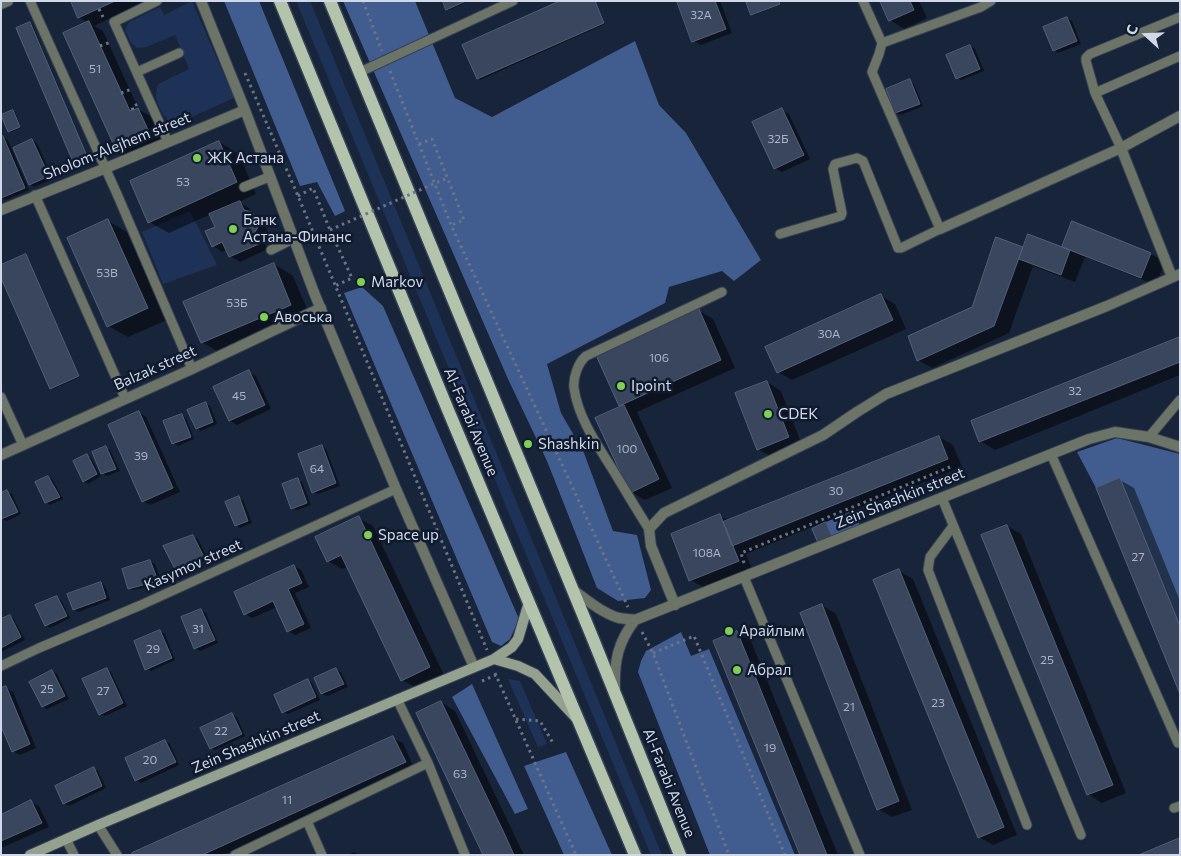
<!DOCTYPE html>
<meta charset="utf-8">
<style>
body{margin:0}
#map{position:relative;width:1181px;height:856px;overflow:hidden;background:#18243a;font-family:Commissioner,sans-serif}
canvas{display:block}
.frame{position:absolute;inset:0;border:2px solid #d1d9e8;pointer-events:none}
.north{position:absolute;left:1121px;top:10px;width:50px;height:50px;-webkit-text-stroke:4px #0f1a2f;paint-order:stroke;rotate:290deg;font-size:14px;font-weight:700;line-height:20px;text-align:center;color:#d1d9e8}
.north::after{content:'';display:block;margin:auto;width:18px;height:22px;background:#d1d9e8;clip-path:polygon(50% 0,100% 100%,50% 72%,0 100%)}
</style>
<div id="map">
<canvas width="1181" height="856"></canvas>
<div class="frame"></div>
<div class="north">С</div>
</div>
<script>
const g = document.querySelector('canvas').getContext('2d');
g.lineJoin = 'round';
function fillPath(path, color) { g.fillStyle = color; g.fill(path, 'evenodd'); }
function trace(path, color, width, dash) { g.strokeStyle = color; g.lineWidth = width; g.lineCap = dash ? 'butt' : 'round'; g.setLineDash(dash || []); g.stroke(path); }
function drawText(font, color, halo, rows, align = 'center') {
  g.font = font + ' Commissioner,sans-serif'; g.lineWidth = 5; g.setLineDash([]); g.textBaseline = 'middle'; g.strokeStyle = halo; g.fillStyle = color; for (const [text, x, y, turn = 0] of rows) {
    g.save(); g.translate(x, y); g.rotate((+turn || 0) * Math.PI / 180); g.textAlign = isNaN(turn) ? turn : align; if (halo) g.strokeText(text, 0, 0); g.fillText(text, 0, 0); g.restore();
  }
}
fillPath(new Path2D(`
 M192,1L234,98L174,125C165,120 158,107 156,97C156,93 157,88 158,84L189,69L175,35L146,47L137,48L131,43L125,30L129,22L160,7L164,15Z
 M296,1H310L662,855H651Z
 M190,211L217,265L163,284L142,232Z
 M508,679L520,681L547,744L538,747Z`), '#1e3257');
fillPath(new Path2D(`
 M224,1H259L345,211L335,216L317,182L300,186Z
 M343,1H415L455,98L492,117L635,41L659,105L686,133L761,260L734,281L722,271L669,287L665,303L547,364L561,413L584,453L613,531L637,535L651,590L645,598L618,601L597,588L547,461L508,379Z
 M362,287L383,306L519,619L510,639L501,646L492,642L344,293Z
 M1117,438L1180,454V626L1120,478L1096,488L1077,452Z
 M853,510L860,525L832,537L826,522Z
 M681,632L691,656L709,649L795,855H710L638,672L641,661L646,651Z
 M472,684L528,809L515,814L452,697Z
 M566,752L612,855H564L524,766Z`), '#415c8f');
fillPath(new Path2D(`
 M72,1H146L94,26L103,31L139,110L152,117L163,142L131,157L117,149L89,23L79,18Z
 M444,1H469L449,10L447,9Z
 M563,1H595L605,24L480,80L478,78L464,46Z
 M678,1H720L732,33L701,45L694,41Z
 M748,1H780L781,4L754,15L752,14Z
 M881,1H919L927,18L904,29L890,20Z
 M1067,18L1072,21L1081,44L1058,53L1054,50Z
 M30,23L32,24L88,157L76,162L74,161Z
 M970,46L975,49L984,71L961,80L957,78Z
 M910,81L914,84L923,106L901,115L896,113L888,90Z
 M782,110L789,114L810,159L782,172L775,168Z
 M13,111L15,112L21,128L11,132L9,131Z
 M3,138L8,140L29,190L6,200L1,198V139Z
 M32,140L37,143L53,179L34,187L30,184Z
 M219,142L239,154L256,194L239,202L249,208L252,213L261,219L266,225L267,233L264,240L268,249L240,262L230,256L227,250L222,252L213,246L216,227L211,214L169,233L149,222Z
 M108,221L127,232L167,320L128,337L108,326Z
 M997,239L1024,249L1063,248L1151,254L1165,262L1156,285L1085,257L1075,282L1033,266L1009,333L932,368L918,360L973,308Z
 M26,255L28,257L80,377L53,389L51,388Z
 M274,264L293,276L310,316L222,354L202,342Z
 M881,296L895,304L906,329L792,380L778,372Z
 M698,310L713,319L735,368L637,412L672,488L645,500L631,492L621,407L598,356Z
 M1180,338V375L995,450L980,441L973,421Z
 M249,372L256,376L271,409L237,425L229,420Z
 M767,382L781,391L802,445L772,457L758,449Z
 M206,403L210,406L217,424L201,431L197,428Z
 M139,412L146,417L180,492L150,505L143,501Z
 M182,415L186,418L194,439L178,446L173,443Z
 M939,437L953,445L962,467L823,523L827,525L833,538L821,543L822,525V523L746,554L752,569L705,588L690,580L720,516L730,521Z
 M322,446L326,449L340,486L318,494L313,492Z
 M106,448L110,450L120,471L107,476L102,473Z
 M87,456L91,458L101,476L88,484L84,481Z
 M48,477L53,480L63,499L50,505L46,502Z
 M297,479L302,482L311,505L297,510L292,508Z
 M1120,480L1134,488L1180,601V690Z
 M7,492L12,494L21,514L7,521L2,519Z
 M239,498L243,500L252,523L240,528L236,525Z
 M359,518L373,526L444,675L417,688L402,680L348,567L342,569L328,561Z
 M1007,526L1021,534L1126,793L1102,803L1088,794Z
 M193,536L198,539L208,559L181,571L176,568Z
 M150,561L155,564L162,583L134,590L129,588Z
 M294,566L301,570L309,587L295,593L311,628L295,635L288,631L277,607L252,618L245,614Z
 M899,571L913,579L1017,835L993,845L979,837Z
 M101,583L105,586L110,600L78,612L74,609Z
 M57,597L61,600L70,618L50,628L46,625Z
 M822,605L836,614L912,810L892,817L878,809Z
 M201,610L206,613L218,643L200,651L195,648Z
 M10,616L14,619L25,640L1,652V620Z
 M160,631L165,634L175,660L151,671L146,669Z
 M737,633L751,641L838,855H802Z
 M107,669L111,672L127,706L105,716L100,714Z
 M336,669L341,672L348,687L327,696L322,694L316,678Z
 M52,671L57,674L69,699L47,709L43,707Z
 M307,680L312,683L320,700L288,714L283,712Z
 M6,688L13,692L36,748L20,755L13,751L4,729L1,730V690Z
 M441,702L455,711L524,855H485Z
 M232,715L237,717L245,736L215,750L210,748Z
 M393,738L403,743L414,768L223,855H134Z
 M165,741L170,744L179,765L141,783L136,780Z
 M94,769L98,771L106,788L69,806L64,803Z
 M31,802L39,806L49,827L1,848V816Z
 M354,852L359,855H348Z`), '#0007');
const building = new Path2D(`
 M71,1H115L78,18Z
 M443,1H466L446,10Z
 M560,1H595L604,23L477,79L462,45Z
 M677,1H715L726,29L692,42Z
 M746,1H779L780,4L751,15Z
 M880,1H910L914,10L889,21Z
 M1067,17L1077,41L1053,51L1043,27Z
 M89,21L130,111L138,108L150,134L116,150L63,33Z
 M30,22L87,156L73,162L16,28Z
 M970,45L980,69L956,79L946,55Z
 M910,79L920,104L895,113L886,89Z
 M782,108L804,155L774,169L752,122Z
 M13,110L20,127L8,132L1,115Z
 M3,136L25,188L1,198V137Z
 M32,139L49,176L29,185L13,148Z
 M219,141L237,182L148,223L130,181Z
 M240,201L244,210L252,212L257,219L258,227L254,234L259,244L229,257L222,242L212,247L205,231L215,227L209,214Z
 M108,219L148,308L107,327L67,238Z
 M1072,221L1151,253L1141,278L1062,247Z
 M1028,234L1070,250L1061,275L1019,259Z
 M996,237L1023,247L994,326L917,361L908,336L972,307Z
 M26,254L79,376L50,389L1,278V265Z
 M274,263L291,305L201,343L183,302Z
 M881,294L893,320L777,373L765,347Z
 M699,309L721,360L619,406L596,355Z
 M1180,337V362L979,442L971,421Z
 M249,370L265,405L229,421L213,387Z
 M767,381L789,437L757,450L735,393Z
 M206,402L213,422L196,429L187,410Z
 M624,405L659,479L630,493L595,418Z
 M139,411L173,488L142,502L108,425Z
 M182,414L191,437L172,444L163,421Z
 M939,436L948,459L732,546L723,522Z
 M322,445L336,483L312,493L298,454Z
 M106,446L116,469L101,474L92,452Z
 M87,454L97,474L83,482L73,461Z
 M48,476L60,497L45,503L35,482Z
 M298,478L307,503L291,509L282,484Z
 M1120,478L1180,626V694L1096,488Z
 M7,490L18,512L1,519V493Z
 M239,496L248,521L235,526L225,502Z
 M720,514L739,561L689,581L671,534Z
 M359,516L430,667L401,681L341,555L327,562L315,537Z
 M826,522L832,537L818,543L812,529Z
 M1007,525L1113,785L1087,795L981,535Z
 M193,535L204,557L175,569L163,546Z
 M150,560L158,581L128,589L122,569Z
 M294,565L302,583L288,589L304,624L287,632L273,601L244,615L234,592Z
 M899,569L1004,827L978,838L873,580Z
 M101,582L106,598L73,610L67,594Z
 M57,596L67,616L45,626L35,605Z
 M822,604L899,801L877,810L800,613Z
 M201,609L215,640L194,649L181,617Z
 M10,615L21,637L1,648V619Z
 M160,630L172,658L145,670L134,641Z
 M737,631L827,855H800L713,641Z
 M107,668L123,703L99,715L82,679Z
 M336,668L344,684L321,694L314,678Z
 M52,670L65,696L42,707L29,682Z
 M308,679L316,697L282,713L274,695Z
 M6,686L30,744L12,752L1,726V688Z
 M441,701L505,835L514,855H483L416,713Z
 M232,713L242,734L210,749L200,728Z
 M393,736L406,762L202,855H132V853Z
 M165,740L176,762L135,781L125,758Z
 M94,767L102,786L63,804L55,786Z
 M31,800L42,823L1,841V815Z
 M1180,838V855H1139Z`);
fillPath(building, '#39465e');
trace(building, '#526079', 1);
const lane = new Path2D(`
 M30,1L117,194L192,369
 M157,1L114,22L168,142
 M882,43L981,7L991,1
 M137,72L179,53
 M360,72L513,1
 M1095,93L1086,61V58L1090,54L1180,17
 M1121,148L1095,93L1180,56
 M244,187L269,177
 M35,195L125,398
 M780,234L841,216L842,213L833,169L835,164L857,158L863,161L898,248H901L940,229L872,72L879,54L882,43L863,1
 M271,250L293,239
 M1,397L23,445
 M1149,437L1180,400
 M1051,454L1178,743
 M942,498L1081,835
 M953,526L930,557L928,570L1027,825
 M649,529C636,509 624,488 611,467C596,443 578,417 574,388C573,377 578,363 586,356L722,292
 M744,577L860,855
 M1,666L39,648L141,605L396,489
 M397,699L428,763L465,855
 M1174,808L1180,806
 M307,821L322,855
 M98,825L117,855
 M66,839L74,855
 M235,855L428,763`);
const street = new Path2D(`
 M201,1L245,110L315,295L396,489L474,667
 M1,4L8,1
 M1121,148L1172,277
 M1,210L106,168L245,110
 M940,229L1121,148L1180,116
 M1,455L192,369L321,308
 M573,590C587,600 602,613 619,618C624,619 630,619 635,620L1089,439L1115,432L1149,437L1180,447
 M675,605L651,546L649,529L664,513L823,435L857,412L886,394L1107,306L1180,274
 M615,689C614,661 618,642 635,620`);
const secondary = new Path2D(`
 M494,659L518,666L535,674L576,718
 M30,855L98,825L494,659L512,647L518,639L529,602`);
const primary = new Path2D(`
 M280,1L448,410L635,855
 M330,1L593,639L680,855`);
trace(lane, '#364156', 11);
trace(street, '#364156', 12);
trace(secondary, '#364156', 12);
trace(primary, '#364156', 15);
trace(new Path2D(`
 M363,1L382,51
 M99,9L103,17
 M100,46L111,42
 M390,71L451,225L628,607
 M245,73L298,196L487,650
 M121,93L132,89
 M133,110L132,107L140,103
 M419,144L432,139L464,220L451,225
 M431,185L447,178
 M298,196L313,188L330,230L352,278L335,286
 M744,563L741,553L950,467
 M642,632L653,653L729,855
 M653,653L694,636L785,855
 M495,673L576,855
 M482,681L496,675
 M516,719L540,721L553,743`), '#6a7487', 3, [2.5, 4]);
trace(lane, '#6c7468', 9);
trace(street, '#6c7468', 10);
trace(secondary, '#94a18f', 10);
trace(primary, '#b4c4ac', 12);
trace(new Path2D(`
 M330,230L431,185`), '#6a7487', 3, [2.5, 4]);
for (const [x, y, r, color] of [
 [197,158,5,"#7fd052"],
 [233,229,5,"#7fd052"],
 [361,282,5,"#7fd052"],
 [264,317,5,"#7fd052"],
 [621,386,5,"#7fd052"],
 [768,414,5,"#7fd052"],
 [528,444,5,"#7fd052"],
 [368,535,5,"#7fd052"],
 [729,631,5,"#7fd052"],
 [737,670,5,"#7fd052"]
]) { const dot = new Path2D(); dot.arc(x, y, r, 0, 2 * Math.PI); g.fillStyle = color; g.fill(dot); trace(dot, '#0f1a2f', 2); }
drawText('12px', '#abb4c6', null, [
 ["32А",701,15],
 ["51",95,69],
 ["32Б",778,139],
 ["53",183,182],
 ["53В",107,273],
 ["53Б",237,303],
 ["30А",829,334],
 ["106",659,358],
 ["32",1075,391],
 ["45",239,396],
 ["100",627,449],
 ["39",141,456],
 ["64",317,469],
 ["30",836,491],
 ["108А",707,553],
 ["27",1138,557],
 ["31",198,629],
 ["29",153,649],
 ["25",1047,660],
 ["25",47,689],
 ["27",103,691],
 ["23",938,703],
 ["21",849,707],
 ["22",221,731],
 ["19",770,748],
 ["20",150,760],
 ["63",460,774],
 ["11",287,800]
]);
drawText('15px', '#d1d9e8', '#0f1a2f', [
 ["Sholom-Alejhem street",117,146,-22],
 ["Balzak street",155,368,-24],
 ["Al-Farabi Avenue",471,422,67],
 ["Zein Shashkin street",900,498,-22],
 ["Kasymov street",193,565,-24],
 ["Zein Shashkin street",256,742,-23],
 ["Al-Farabi Avenue",669,783,68]
]);
drawText('15px', '#d1d9e8', '#0f1a2f', [
 ["ЖК Астана",207,158],
 ["Банк",243,220],
 ["Астана-Финанс",243,237],
 ["Markov",371,282],
 ["Авоська",274,317],
 ["Ipoint",631,386],
 ["CDEK",778,414],
 ["Shashkin",538,444],
 ["Space up",378,535],
 ["Арайлым",739,631],
 ["Абрал",747,670]
], 'left');
</script>
